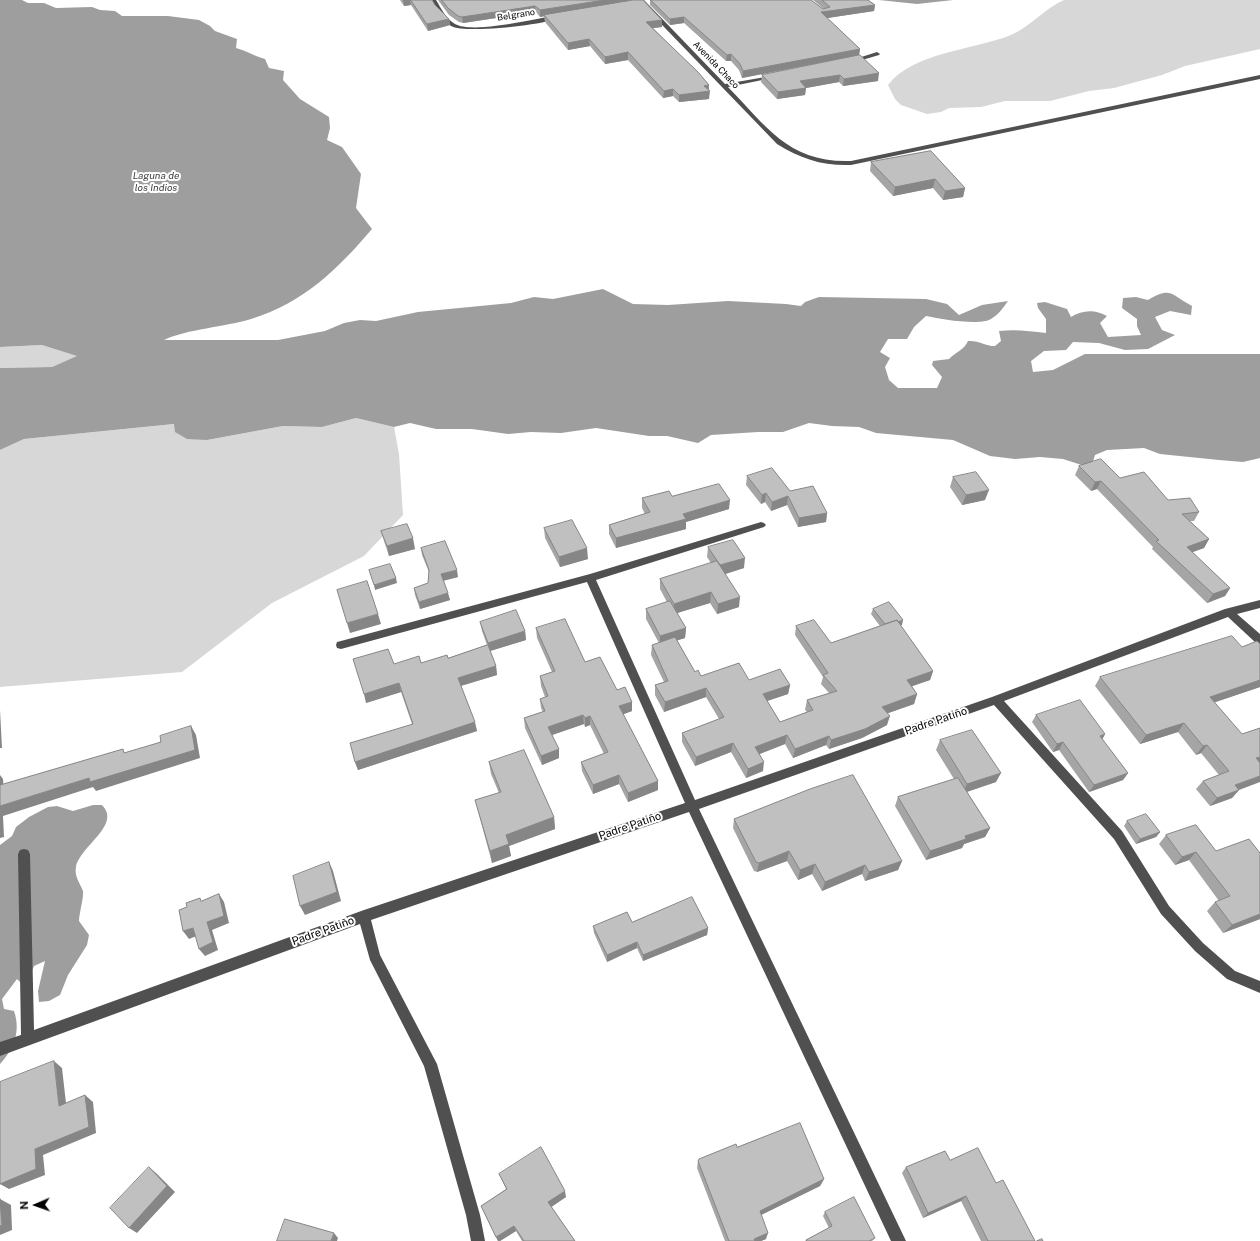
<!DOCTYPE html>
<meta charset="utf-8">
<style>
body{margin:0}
#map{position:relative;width:1260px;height:1241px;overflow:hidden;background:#fff;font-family:"Public Sans",sans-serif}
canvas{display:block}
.north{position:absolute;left:16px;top:1185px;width:40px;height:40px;-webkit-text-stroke:3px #fff;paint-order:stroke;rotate:268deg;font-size:11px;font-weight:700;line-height:16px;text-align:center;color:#000}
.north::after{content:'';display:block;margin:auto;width:14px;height:18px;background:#000;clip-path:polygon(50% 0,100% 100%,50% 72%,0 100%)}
</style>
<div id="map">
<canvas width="1260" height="1241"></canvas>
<div class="north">N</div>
</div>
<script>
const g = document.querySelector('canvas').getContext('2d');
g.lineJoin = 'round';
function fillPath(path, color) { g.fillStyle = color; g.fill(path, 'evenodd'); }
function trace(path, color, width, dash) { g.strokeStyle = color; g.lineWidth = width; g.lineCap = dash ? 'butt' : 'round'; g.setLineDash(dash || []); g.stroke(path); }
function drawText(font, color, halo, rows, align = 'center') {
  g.font = font + ' "Public Sans",sans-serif'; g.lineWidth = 4; g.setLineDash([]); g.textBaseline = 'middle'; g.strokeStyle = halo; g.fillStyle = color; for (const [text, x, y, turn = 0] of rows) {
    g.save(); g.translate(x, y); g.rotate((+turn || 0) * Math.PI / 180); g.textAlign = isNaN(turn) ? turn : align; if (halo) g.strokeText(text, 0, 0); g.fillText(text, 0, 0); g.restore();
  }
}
fillPath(new Path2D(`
 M1064,0H1260V49L1185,66L1162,75L1114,88L1089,91L1050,101H1005L981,107L949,108L941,112L927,114L901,105L895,99L888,85C913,52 974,50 1011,35C1030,27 1045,8 1064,0Z
 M42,345L78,356L52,367L0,368V347Z
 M356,418L394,427L399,454L403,515L364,556L272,603L182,672L0,687V450L24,439L175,424L207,440L283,426L322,427Z`), '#d7d7d7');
fillPath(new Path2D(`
 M0,0H22L28,3H44L56,8L92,7L100,10L115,11L122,16H168L199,20L210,26L215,31L237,39L236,48C247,51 254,56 265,59L269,68L284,71L283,80L300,99L329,117L330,128L327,140L342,147L361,174L356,208L372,229C337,270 303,303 251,319C225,327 187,329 164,340H278L325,331L344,323L360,320L376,321L418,312L511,303L534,297L553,299L603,289L633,304L668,305L728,301L786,304L801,306L805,302L819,297L926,299L947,304L959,315L982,305L1008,301C1003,308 998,315 991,319C979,326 940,319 926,316L914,327L907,339H888L880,352L890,358L885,367L889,380L898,388H937L942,377L932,365L933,361L949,359C956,352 964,350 968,341C978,340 985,346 995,346L1001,341L999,331C1015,329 1030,331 1046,333V319L1038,308L1037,303L1045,302L1067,309L1071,317C1082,310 1095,309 1107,316L1100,323L1108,337L1141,335L1137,326V319L1122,308L1123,298L1136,297L1148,300C1171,286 1171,295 1192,306L1191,315L1170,311L1155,317L1162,330L1175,335L1148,349L1125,350L1099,343L1073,342L1066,350L1044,351L1031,361L1033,372L1053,370L1085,354H1260V458L1243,462L1219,460L1160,454L1144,448L1107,450L1095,455L1091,468L1063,459L1040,457L1015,459L990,456L953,440L876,433L859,427L832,426L809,423L783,432H758L711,435L698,443L667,436H649L596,428L561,433L531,432L508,434L472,429H436L410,423L394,427L356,418L322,427L283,426L207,440L187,439L175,432L174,424L24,439L0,450V368L52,367L77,356L42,345L0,347Z
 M879,0H953L917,4Z
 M93,805H102C122,825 80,846 76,867C74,876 80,883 83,891C84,897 79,914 79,921L89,935L87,945L68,975L60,995L49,1001L39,1002L38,991L45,961L34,966L25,987L17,979L2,999L4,1009L14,1011C21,1031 14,1049 0,1064V845L12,836L16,827L29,817L48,807L57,806L73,811Z`), '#9e9e9e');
fillPath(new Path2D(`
 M430,0H436C441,8 446,19 455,24C473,34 535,19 557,15L560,17C547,25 465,34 451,26C442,21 436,9 430,0Z
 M638,0H644L725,84L777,75V77L728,87C767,127 789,163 851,161L1260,75V79L851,165C823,166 801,159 777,144Z
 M877,52L880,54L879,55L852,63L849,61Z
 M761,522L764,523L766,525L764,527L596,580L695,800L992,697L1225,609L1260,600V608L1237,614L1260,634V644L1256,643L1228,617L1004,701L1122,831L1169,906L1203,943L1235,971L1260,981V993L1227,979L1195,951L1161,914L1114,839L994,705L699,809L906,1241H891L689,812L371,920L380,955L437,1064L480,1215L485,1241H471L466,1215L424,1066L370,960L360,924L0,1056V1042L21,1035L18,854L20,850L24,849L28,850L30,854L34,1030L364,910L685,803L587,582L341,649L337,648L336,645L337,642L341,641L590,574Z`), '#505050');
fillPath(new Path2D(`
 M400,0H432L435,5L449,19L450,25L428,31L411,5L404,6Z
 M438,0H643L662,27L653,28L709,85V99L679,102L673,96L663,98L628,60L605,64L590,46L568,50L545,22L544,16L540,17L536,12L463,23L459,22L449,15Z
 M650,0H811L823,9H824L813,0H868L875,5L874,11L827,18L860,49L859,55L742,78L739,70L731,61H726L684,23L670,25L650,5Z
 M860,55L878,81L843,86L839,82L806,88L805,95L777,99L761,82L762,75Z
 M931,151L965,188L963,197L943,200L933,188L893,196L870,171L871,162Z
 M1079,466L1120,478L1168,500L1199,512L1194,521H1190L1209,539L1204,548L1192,552L1230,588L1225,596L1207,603L1152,549L1153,547L1097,489L1091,491L1075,475Z
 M747,476L790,491L827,513L826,522L798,527L787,505L771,511L765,502L761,504L746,485Z
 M953,477L985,500L962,505L950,487Z
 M672,496L729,509L686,522V529L616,548L609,534V525L645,514L642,508V498Z
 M544,528L588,559L560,567L545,538Z
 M381,531L415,549L389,556L384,541Z
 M708,547L744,568L725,574L739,607L717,614L710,603L677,613L686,628L685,638L677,640L695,672L701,676L790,685L788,694L767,701L780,722L807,712L805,710L807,700L829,693L821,684L823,677L795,635L796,626L831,643L880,626L871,614L873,609L902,625H900L933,671L930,680L912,686L917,694L914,704L888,713L887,725L862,738L829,749L826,745L793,758L785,744L760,754L763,771L746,778L731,752L695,766L682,742V733L719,719L706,697L664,712L655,695V685L664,682L651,655L652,645L659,643L646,619V609L667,602L660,589V579L711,563L707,557Z
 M421,548L458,577L443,581L450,600L420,609L415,595L414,588L428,583L429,572L422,555Z
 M480,622L525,631L526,640L490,651L496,666L497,675L461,686L477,731L358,770L355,762L412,724L401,692L366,703L394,664L421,663L448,658L487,645L482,631Z
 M536,628L585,662L617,690L632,702V711L623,714L658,781V790L628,802L619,784L593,794L582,771L581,762L604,754L590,725L585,727L584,724L552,735L559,758L542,765L525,728L524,718L543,712L541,708L540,699L545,697L541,686L540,676L552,672L537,638Z
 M1100,677L1260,687L1215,702L1239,790L1232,798L1210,806L1196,789L1203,781L1219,775L1201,753L1196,755L1178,732L1140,744L1095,686Z
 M1036,715L1105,734L1102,739L1128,773L1123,780L1089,792L1059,750L1053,752L1032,722Z
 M940,740L996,782L967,792L990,828L985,837L964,844L962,848L926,860L895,806L898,797L954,779L936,750Z
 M489,762L554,817L555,829L509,846L511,856L492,863L478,811L475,800L499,793L491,774Z
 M734,819L902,861L898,870L865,881L862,874L822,891L812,874L798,880L787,861L757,872L754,871L733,828Z
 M1127,821L1160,832L1156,837L1136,844L1124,826Z
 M1196,825L1260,919L1223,933L1207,911L1215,902L1219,901L1189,860L1175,865L1159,844L1166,835Z
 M632,922L708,928L707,935L643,961L637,948L607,962L594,933L593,926Z
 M737,1147L824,1179L820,1186L761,1215L766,1239L761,1241H725L697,1168L698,1161Z
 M950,1160L996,1183L1035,1241H981L961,1201L923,1218L902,1173L906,1167Z
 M499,1174L566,1197L551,1206L575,1241H522L516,1231L500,1241H498L481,1206L506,1189Z
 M825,1212L875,1238L872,1241H805L806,1240L829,1228L823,1216Z`), '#a5a5a5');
fillPath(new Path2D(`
 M403,0H410L411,5L404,6Z
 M605,0H637V1L540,17V10Z
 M875,5L874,11L821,19V12Z
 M535,6L536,12L463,23L462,17Z
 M684,17V23L670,25V19Z
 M449,19L450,25L428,31L427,24Z
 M662,20V27L646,29V22Z
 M589,39L590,46L568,50V43Z
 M860,49L859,55L742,78L743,71Z
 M628,52V60L605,64V57Z
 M731,54V61H726L727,55Z
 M879,73L878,81L843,86L844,79Z
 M840,75L839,82L806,88L805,95L777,99L778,92L800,81Z
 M709,85L708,92L710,91L709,99L679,102V95L704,86Z
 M673,89V96L663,98L664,91Z
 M935,179L933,188L893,196L895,187Z
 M965,188L963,197L943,200L945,191Z
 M1101,481L1097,489L1091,491L1095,482Z
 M989,490L985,500L962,505L966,495Z
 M766,493L765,502L761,504L762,495Z
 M788,496L787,505L771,511L772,502Z
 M730,500L729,509L686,522V529L616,548V538L683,514Z
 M827,513L826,522L798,527L799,518Z
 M413,538L415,549L389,556L387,546Z
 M1209,539L1204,548L1182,556L1187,547Z
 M587,548L588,559L560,567L559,557Z
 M745,558L744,568L719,576L720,565Z
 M457,570L458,577L442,581L441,574Z
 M396,578L397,583L375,590L374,585Z
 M1230,588L1225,596L1207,603L1213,594Z
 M711,592L710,603L674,614V604Z
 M448,593L450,600L420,609L419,602Z
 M740,597L739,607L717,614L718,604Z
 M378,614L381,624L350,633L347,623Z
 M903,620L902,625L884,631L886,626Z
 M686,628L685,638L660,646V636Z
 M525,631L526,640L490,651L488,643Z
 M496,666L497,675L460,686L458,678Z
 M933,671L930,680L904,689L907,680Z
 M1260,680V687L1204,706L1210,697Z
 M399,683L401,692L366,703L364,694Z
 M790,685L788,694L761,703L763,694Z
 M706,688V697L664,712L665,702Z
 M917,694L914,704L880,716L882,707Z
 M632,702V711L619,716V706Z
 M0,710L2,748H0Z
 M583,715L584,724L549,736L548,727Z
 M590,716V725L585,727V718Z
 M890,716L887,725L862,738L829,749L831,740Z
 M475,722L477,731L358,770L355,762Z
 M1184,723L1178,732L1140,744L1146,735Z
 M191,726L196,735L200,758L96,791L93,787L3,816L4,837L0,838V806L89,778Z
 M1105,734L1101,742L1100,736Z
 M787,735L785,744L754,756L755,747Z
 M829,736L826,745L793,758L795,749Z
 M1063,742L1059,750L1053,752L1057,744Z
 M733,743L731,752L695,766L696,757Z
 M1207,745L1201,753L1196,755L1203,746Z
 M559,749V758L542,765L541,756Z
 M1260,757V763L1256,758Z
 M764,762L763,771L746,778L748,769Z
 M1001,773L996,782L963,793L967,784Z
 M1128,773L1123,780L1089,792L1094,785Z
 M0,775L3,779L4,794L0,789Z
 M619,775V784L593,794V785Z
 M1260,776V782L1239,790L1232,798L1210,806L1217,798L1235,785Z
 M658,781V790L628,802V793Z
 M554,817L555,829L509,846L511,856L492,863L490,851L506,835Z
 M990,828L985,837L964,844L962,848L926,860L930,851L965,836Z
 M1160,832L1156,837L1136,844L1140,839Z
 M789,851L787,861L757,872L759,863Z
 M1196,852L1189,860L1175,865L1182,857Z
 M902,861L898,870L865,881L869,872Z
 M329,862L333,871L341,901L305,915L300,906Z
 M815,864L812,874L798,880L800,870Z
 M865,865L862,874L822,891L825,882Z
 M219,894L224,902L229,923L212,930L218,950L205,956L199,949L207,922Z
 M1260,914V919L1223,933L1232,925Z
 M193,928L199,935L189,939L183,931Z
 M708,928L707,935L643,961V955Z
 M637,942V948L607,962V955Z
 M54,1061L62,1068L67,1112L59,1106Z
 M85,1095L93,1102L96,1133L43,1155L45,1175L9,1189L0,1184L35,1149Z
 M149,1167L156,1173L175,1192L137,1233L129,1228Z
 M824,1179L820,1186L757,1217L760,1211Z
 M565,1191L566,1197L550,1208L548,1202Z
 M966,1196L961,1201L923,1218L928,1213Z
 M0,1199L11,1205L12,1230L0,1235Z
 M514,1226L516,1231L500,1241H498L496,1237Z
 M334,1233L338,1238L337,1241H331Z
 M768,1233L766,1239L761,1241H753L754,1239Z`), '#868686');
const building = new Path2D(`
 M411,0H432L435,5L449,19L427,24Z
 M442,0H605L540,10L535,6L462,17L458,16L448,8Z
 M633,0H643L662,20L646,22L698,72L709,85L704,86L710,91L679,95L673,89L664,91L628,52L605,57L589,39L568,43L544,15Z
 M651,0H811L823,9L830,7L822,0H868L875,5L821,12L860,49L743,71L740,64L731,54L727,55L684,17L670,19Z
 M860,55L879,73L844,79L840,75L800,81L806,88L778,92L762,75Z
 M931,151L965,188L945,191L935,179L895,187L871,162Z
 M1101,459L1120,478L1144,472L1168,500L1190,498L1199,512L1182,514L1209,539L1187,547L1230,588L1213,594L1156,541L1159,540L1101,481L1095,482L1079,466Z
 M772,468L790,491L813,486L827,513L799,518L788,496L772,502L766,493L762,495L747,476Z
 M976,472L989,490L966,495L953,477Z
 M719,484L730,500L683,514L686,519L616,538L609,525L650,512L642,498L669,491L672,496Z
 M572,520L587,548L559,557L544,528Z
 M407,524L413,538L387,546L381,531Z
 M733,540L745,558L720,565L708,547Z
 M445,541L457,570L441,574L448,593L419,602L414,588L428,583L429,570L421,548Z
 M717,561L740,597L718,604L711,592L674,604L660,579Z
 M390,564L396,578L374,585L369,570Z
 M367,581L378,614L347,623L337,590Z
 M670,601L686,628L660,636L646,609Z
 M889,602L903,620L898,622L897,620L885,624L873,609Z
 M516,610L525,631L488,643L480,622Z
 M565,619L585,662L600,657L617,690L625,687L632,702L619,706L658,781L628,793L619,775L593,785L581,762L608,752L590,716L585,718L583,715L548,727L559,749L541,756L524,718L545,711L540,699L548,696L540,676L555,671L536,628Z
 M814,620L831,643L897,620L933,671L907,680L917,694L882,707L890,716L865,729L831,740L829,736L795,749L787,735L755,747L764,762L748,769L733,743L696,757L682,733L724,717L706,688L665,702L655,685L668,681L652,645L675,637L695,672L698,670L701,676L739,663L749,680L780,669L790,685L763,694L780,722L813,710L807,700L837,691L823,675L828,673L796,626Z
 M1232,636L1242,647L1257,641L1260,644V680L1210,697L1242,734L1260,728V757L1256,758L1260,763V776L1235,785L1239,790L1217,798L1203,781L1229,771L1207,745L1203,746L1184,723L1146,735L1100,677Z
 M488,645L496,666L458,678L475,722L355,762L350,743L413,724L399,683L364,694L353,659L388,649L394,664L419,656L421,663L447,655L448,658Z
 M1080,700L1105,734L1100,736L1128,773L1094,785L1063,742L1057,744L1036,715Z
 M191,726L195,750L90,782L89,778L0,806V785L123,749L124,753L161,742L160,736Z
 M972,730L1001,773L967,784L940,740Z
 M524,750L554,817L506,835L509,844L490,851L475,800L501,792L489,762Z
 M853,775L902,861L869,872L865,865L825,882L815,864L800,870L789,851L759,863L756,862L734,819L810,789Z
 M958,778L990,828L965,836L966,839L930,851L898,797Z
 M1146,814L1160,832L1140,839L1127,821Z
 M1196,825L1216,851L1249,839L1260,853V914L1232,925L1215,902L1230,896L1196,852L1182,857L1166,835Z
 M329,862L337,892L300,906L293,876Z
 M219,894L224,916L207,922L213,942L199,949L193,928L183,931L179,910L187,907L186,903L200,898L201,901Z
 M692,897L708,928L643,955L637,942L607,955L593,926L627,912L632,922Z
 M54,1061L59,1106L85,1095L89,1127L35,1149L36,1169L0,1184V1082Z
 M800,1123L824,1179L760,1211L768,1233L754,1239L755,1241H729L698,1161L699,1159L736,1144L737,1147Z
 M541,1147L565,1191L548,1202L575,1241H524L514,1226L496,1237L481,1206L507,1189L499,1174Z
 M978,1148L996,1183L1003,1180L1035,1241H988L966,1196L928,1213L906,1167L945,1151L950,1160Z
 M149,1167L167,1186L129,1228L110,1208Z
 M854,1197L875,1238L869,1241H807L806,1240L832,1226L825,1212Z
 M0,1199L2,1225L0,1226Z
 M285,1219L334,1233L331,1241H277Z
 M1042,1239L1043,1241H1037Z`);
fillPath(building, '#c0c0c0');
trace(building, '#868686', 1);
drawText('9px', '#000', '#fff', [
 ["Belgrano",516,15,-9],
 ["Avenida Chaco",716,65,46]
]);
drawText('italic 10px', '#3f3f3f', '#fff', [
 ["Laguna de",156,176],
 ["los Indios",156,188]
]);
drawText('11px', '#000', '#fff', [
 ["Padre Patiño",936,721,-19],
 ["Padre Patiño",630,826,-19],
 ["Padre Patiño",323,931,-20]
]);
</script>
